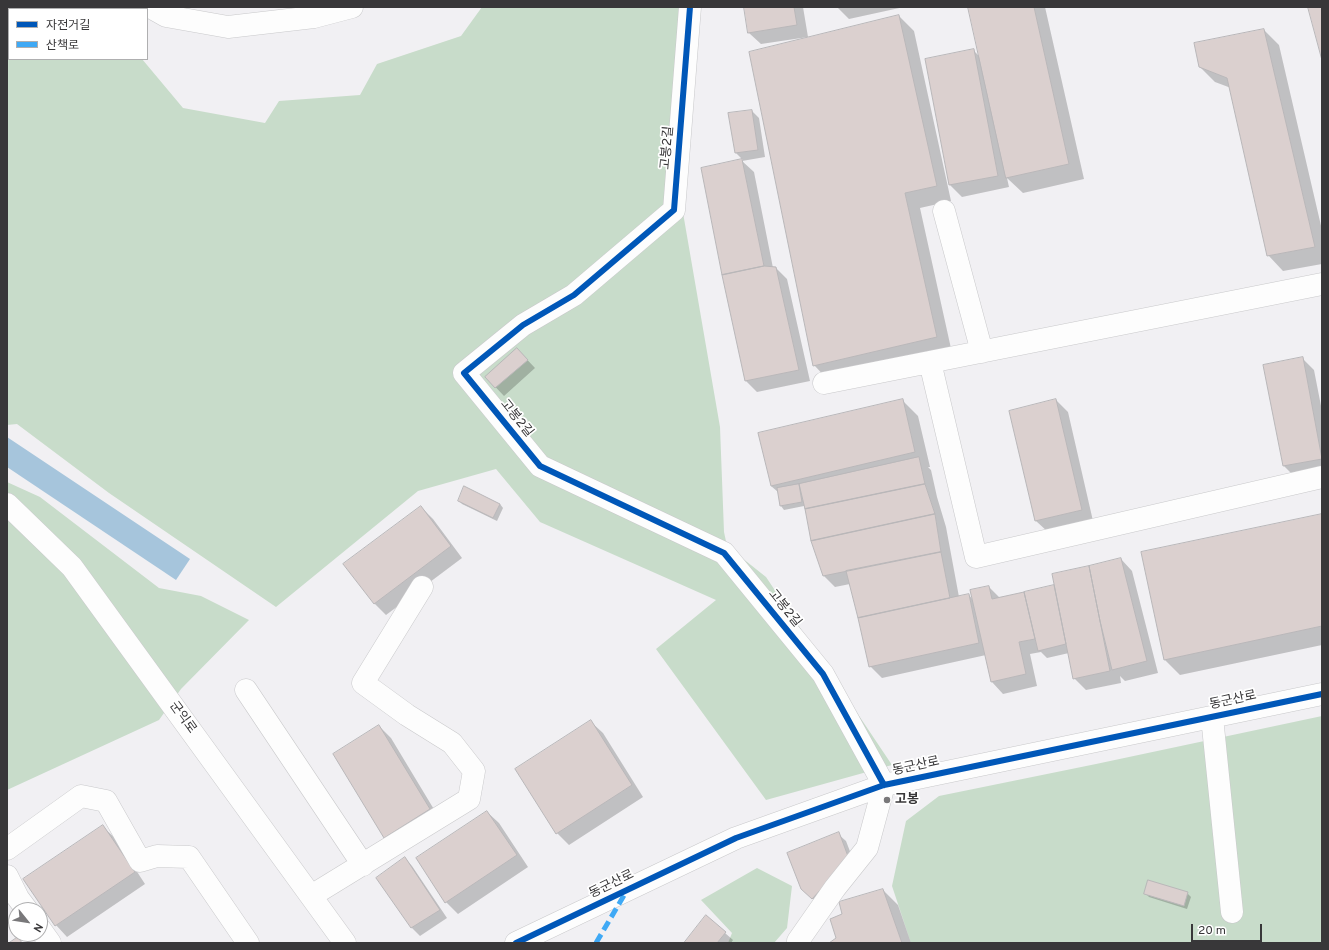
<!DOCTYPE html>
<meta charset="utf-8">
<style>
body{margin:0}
#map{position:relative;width:1329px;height:950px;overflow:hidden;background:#f1f0f3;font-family:Overpass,"Noto Sans KR",sans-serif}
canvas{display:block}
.frame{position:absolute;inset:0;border:8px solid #383739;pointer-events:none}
.legend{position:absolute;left:8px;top:8px;width:140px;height:52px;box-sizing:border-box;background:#fff;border:1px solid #afafb0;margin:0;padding:5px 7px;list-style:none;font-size:12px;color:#383739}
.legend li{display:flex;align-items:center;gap:8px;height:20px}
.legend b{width:20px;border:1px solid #afafb0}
.north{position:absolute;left:8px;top:902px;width:40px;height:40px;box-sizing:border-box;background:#fff;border:1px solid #afafb0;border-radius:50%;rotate:120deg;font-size:11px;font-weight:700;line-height:16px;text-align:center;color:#383739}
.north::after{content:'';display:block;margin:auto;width:14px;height:18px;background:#79787a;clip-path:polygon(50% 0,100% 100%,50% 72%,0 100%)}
.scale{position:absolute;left:1191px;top:924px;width:71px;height:18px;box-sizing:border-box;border:2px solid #383739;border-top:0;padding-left:5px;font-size:12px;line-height:14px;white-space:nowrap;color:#383739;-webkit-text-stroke:3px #fff;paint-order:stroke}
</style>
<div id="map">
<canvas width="1329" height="950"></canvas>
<div class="frame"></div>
<ul class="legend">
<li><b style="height:5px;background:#0057b8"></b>자전거길</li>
<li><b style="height:5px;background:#3fa9f5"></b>산책로</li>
</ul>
<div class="north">N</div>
<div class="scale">20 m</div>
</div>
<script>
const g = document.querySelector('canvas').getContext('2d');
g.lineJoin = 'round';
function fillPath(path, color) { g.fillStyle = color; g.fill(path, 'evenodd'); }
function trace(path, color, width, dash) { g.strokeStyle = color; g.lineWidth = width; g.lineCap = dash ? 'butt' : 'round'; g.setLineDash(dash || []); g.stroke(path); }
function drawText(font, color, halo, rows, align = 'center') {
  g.font = font + ' Overpass,"Noto Sans KR",sans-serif'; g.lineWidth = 3.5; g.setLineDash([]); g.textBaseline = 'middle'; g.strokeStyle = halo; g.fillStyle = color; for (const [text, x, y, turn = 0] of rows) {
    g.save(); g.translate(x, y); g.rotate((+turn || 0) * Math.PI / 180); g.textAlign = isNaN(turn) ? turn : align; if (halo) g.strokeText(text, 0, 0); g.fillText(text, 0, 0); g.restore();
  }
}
fillPath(new Path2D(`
 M7,7H106L107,9H9V59H142L183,108L265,123L279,101L360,95L377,64L461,36L482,7H700L682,207L720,427L724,532L727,546L766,577L892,765L766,800L656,649L716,600L540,522L496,469L418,491L276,607L109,493L17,424L7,425Z
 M7,482L40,497L159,588L201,596L249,620L181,689L159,720L7,790Z
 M1322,716V943H911L892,886L906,821L939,796L1096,764Z
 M757,868L792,886L787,928L774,943H728L732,933L701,900Z`), '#c8dcca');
fillPath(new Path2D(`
 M7,437L190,559L176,580L7,467Z`), '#a6c5dc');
fillPath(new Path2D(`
 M745,7H803L808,37L761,44L749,33Z
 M837,7H904L849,19Z
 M969,7H1045L1084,179L1023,193L1007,178L1009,187L962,197L950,185L926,60L973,50L981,58Z
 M899,16L914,31L951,201L920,208L952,353L829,381L814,365Z
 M1264,30L1279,45L1322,230V264L1283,271L1268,255L1231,88L1215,82L1200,67Z
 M752,111L759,118L765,157L742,161L754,172L773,268H776L787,279L810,381L757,392L746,381L702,169L743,160L736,153Z
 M517,349L535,368L504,396L486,377Z
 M1302,358L1314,370L1322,411V472L1296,478L1284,466L1264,365Z
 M902,400L918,416L930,467H928L931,470L937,497L946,527L959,597L969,595L973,600L989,587L1000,598L1055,586L1121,559L1132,571L1158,673L1125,681L1120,676L1121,683L1086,690L1074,678L1069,653L1047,658L1041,652L1030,654L1037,686L1003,694L992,682L986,655L882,678L870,666L859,618L850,584L835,587L823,575L804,506L784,510L781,506L778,492L771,486Z
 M1056,400L1068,412L1093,521L1048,532L1036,521Z
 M459,500L500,504L503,508L497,521L462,504Z
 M421,507L433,519L462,558L386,615L374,603Z
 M1322,515V645L1180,675L1165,660L1142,553Z
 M591,722L603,733L643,797L569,845L557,833Z
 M379,726L391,738L441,821L396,849L384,837Z
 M487,812L499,823L528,867L458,914L446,902Z
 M103,827L115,838L145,884L67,937L56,925L25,879Z
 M838,834L846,841L856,867L820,906L802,889Z
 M405,858L412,866L447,918L420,936L412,928L377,878Z
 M883,890L898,905L911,943H831L837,939L843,915Z
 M1145,893H1187L1191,897L1187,909L1149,897Z
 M725,933L733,940L731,943H685Z`), '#0003');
const building = new Path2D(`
 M744,7H794L797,25L748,33Z
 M968,7H1034L1069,164L1006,178Z
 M1308,7H1322V60Z
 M899,15L937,186L905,193L937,337L813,366L749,52Z
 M1264,29L1315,247L1267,256L1227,78L1199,67L1194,43Z
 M974,49L998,176L949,185L925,59Z
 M752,110L758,150L735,153L728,113Z
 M742,159L764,266L722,275L701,168Z
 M764,266L776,267L799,370L745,381L722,275Z
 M517,348L528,360L495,388L485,377Z
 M1303,357L1322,459L1283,466L1263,365Z
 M903,399L915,452L771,486L758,433Z
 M1056,399L1082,510L1035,521L1009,411Z
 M919,457L925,484L805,509L799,484Z
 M799,484L802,502L780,506L777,488Z
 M925,484L935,514L811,541L805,509Z
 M464,486L500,504L493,518L458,501Z
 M421,506L451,546L374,604L343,564Z
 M935,514L941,552L823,576L811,541Z
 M1322,514V626L1164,660L1141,552Z
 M941,552L950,598L858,618L846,571Z
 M1121,558L1147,661L1112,670L1100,621L1089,566Z
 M1089,566L1110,671L1073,679L1052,574Z
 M1054,585L1066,644L1038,651L1024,592Z
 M989,586L992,599L1024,592L1035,639L1019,642L1026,674L991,682L970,590Z
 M969,594L979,643L869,667L858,618Z
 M591,720L632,785L556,834L515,769Z
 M379,725L430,809L384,838L333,754Z
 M487,811L517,855L445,903L416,858Z
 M103,825L135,872L55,926L23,879Z
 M839,832L849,859L812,899L801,889L787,853Z
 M405,857L440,910L411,928L376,878Z
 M1148,880L1188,892L1184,906L1144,894Z
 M883,889L902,943H829L836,938L830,919L842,914L839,902Z
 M706,915L726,932L717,943H684Z
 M18,937L22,943H9Z`);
fillPath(building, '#dbd0cf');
trace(building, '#b9b7b9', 1);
const minor = new Path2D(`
 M150,7L166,16L228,27L314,17L352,7
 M690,7L674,210L574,295L523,325L464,373L540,466L724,553L823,674L884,785L867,848L835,888L798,941
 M944,211L982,352
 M930,362L976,557L1322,477
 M824,383L1322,284
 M7,504L72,567L345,943
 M246,690L363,865
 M1212,717L1232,912
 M7,849L81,796L106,801L140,861L157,856L189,857L248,943
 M7,876L18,898L27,910
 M311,896L469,799L474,771L452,743L407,715L363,683L422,587
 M40,929L50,943
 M516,943L736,838L884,785L1322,694`);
trace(minor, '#c9c9cb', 23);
trace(minor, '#fdfdfd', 22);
trace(new Path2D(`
 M596,943L626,892`), '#3fa9f5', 5, [10, 5]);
trace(new Path2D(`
 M690,7L674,210L574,295L523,325L464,373L540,466L724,553L823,674L884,785
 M516,943L736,838L884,785L1322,694`), '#0057b8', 6);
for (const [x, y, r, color] of [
 [887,800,4,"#79787a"]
]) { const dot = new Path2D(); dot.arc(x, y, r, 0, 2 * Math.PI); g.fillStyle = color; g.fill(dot); trace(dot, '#fff', 1.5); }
drawText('13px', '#383739', '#fff', [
 ["고봉2길",668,148,-85],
 ["고봉2길",516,419,51],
 ["고봉2길",784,609,51],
 ["동군산로",1233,701,-12],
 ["군익로",182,718,54],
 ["동군산로",916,767,-12],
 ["동군산로",612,885,-26]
]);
drawText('bold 13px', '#383739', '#fff', [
 ["고봉",895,800]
], 'left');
</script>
